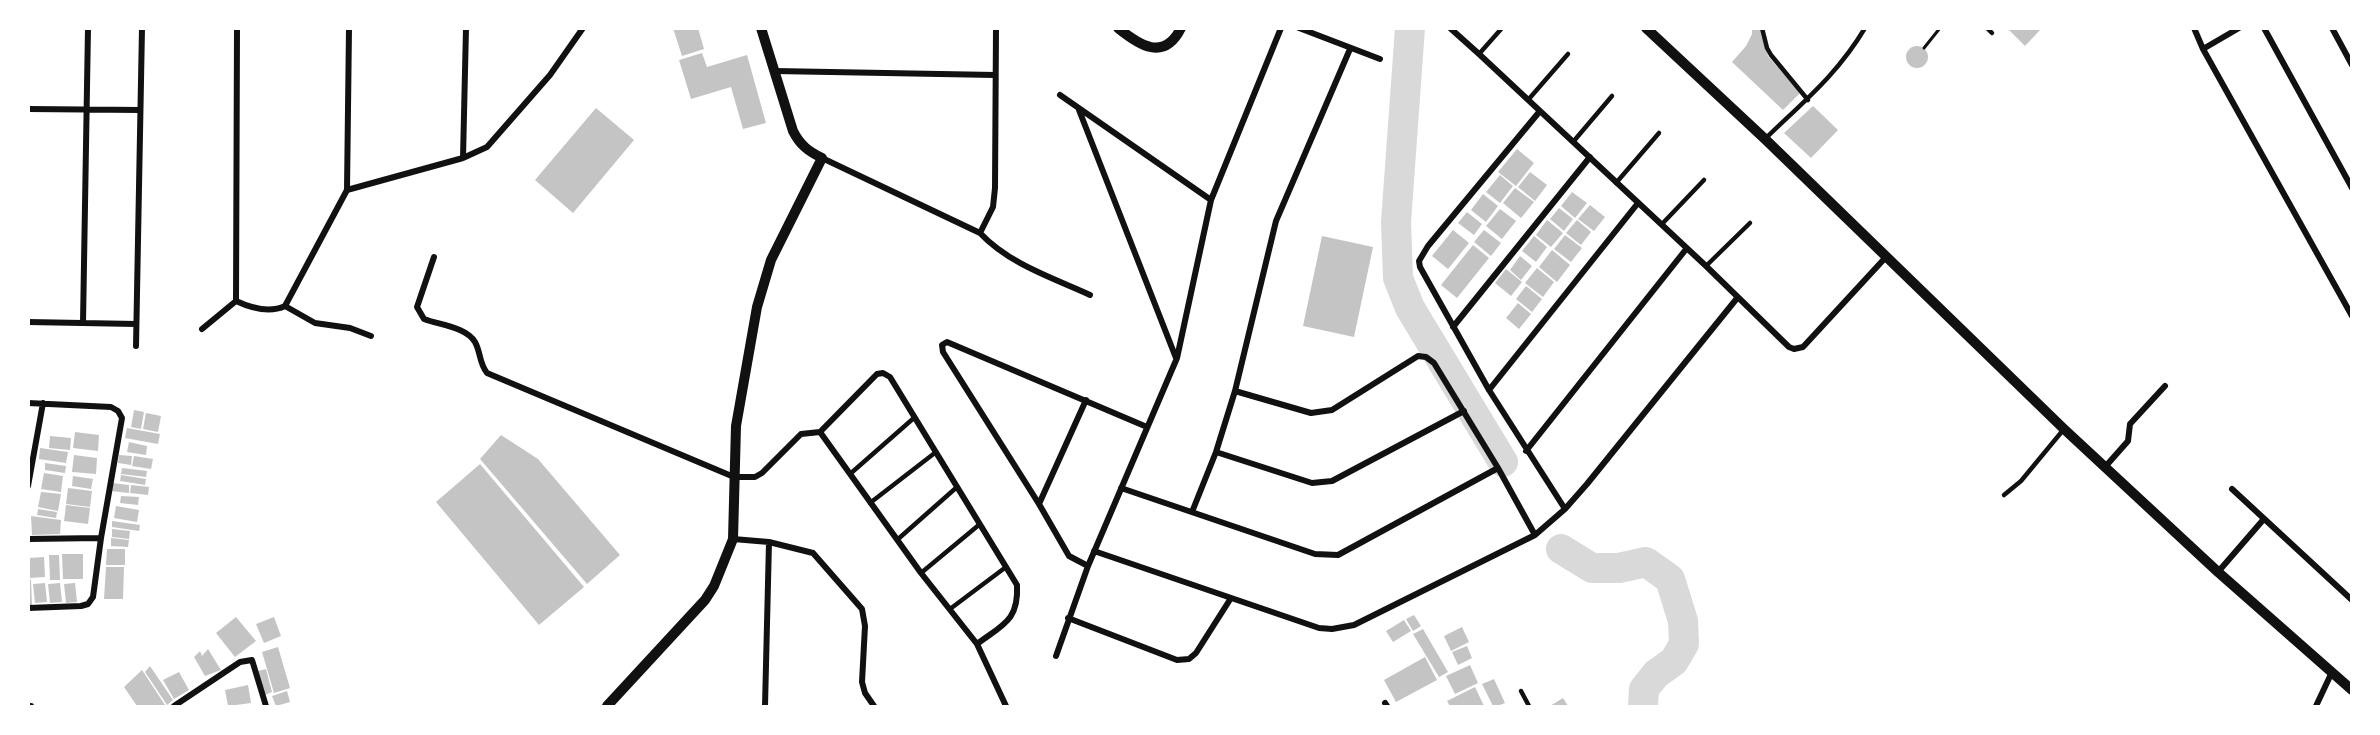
<!DOCTYPE html>
<style>
body{margin:0}
#map{position:relative;width:2380px;height:735px;overflow:hidden;background:#fff;font-family:Commissioner,sans-serif}
canvas{display:block}
.frame{position:absolute;inset:0;border:30px solid #fff;pointer-events:none}
</style>
<div id="map">
<canvas width="2380" height="735"></canvas>
<div class="frame"></div>
</div>
<script>
const g = document.querySelector('canvas').getContext('2d');
g.lineJoin = 'round';
function trace(path, color, width, dash) { g.strokeStyle = color; g.lineWidth = width; g.lineCap = dash ? 'butt' : 'round'; g.setLineDash(dash || []); g.stroke(path); }
function fillPath(path, color) { g.fillStyle = color; g.fill(path, 'evenodd'); }
trace(new Path2D(`
 M1410,28L1396,222L1398,278L1410,308L1503,462
 M1561,549L1592,568H1619L1646,562L1670,579L1683,621L1684,644L1674,661L1656,674L1644,689L1643,706`), '#d9d9d9', 30);
fillPath(new Path2D(`
 M673,28H698L704,49L682,56Z
 M1752,28H1760L1768,56L1800,93L1783,110L1732,62L1746,46L1752,34Z
 M2007,28H2042L2025,46Z
 M1906 57a11 11 0 1 1 22 0a11 11 0 1 1-22 0Z
 M702,53L707,67L747,55L766,123L743,129L731,87L691,99L679,60Z
 M1813,106L1838,130L1811,158L1784,133Z
 M596,108L634,140L573,213L535,180Z
 M1517,149L1534,163L1516,186L1498,172Z
 M1530,172L1547,185L1535,201L1518,187Z
 M1500,175L1513,186L1500,203L1486,192Z
 M1515,188L1534,202L1521,218L1503,203Z
 M1572,192L1587,203L1575,218L1561,206Z
 M1483,194L1498,206L1486,222L1471,210Z
 M1590,205L1605,217L1594,231L1578,219Z
 M1559,208L1573,219L1564,231L1550,219Z
 M1500,209L1516,221L1502,239L1486,226Z
 M1467,212L1482,224L1474,235L1458,223Z
 M1547,220L1563,233L1551,247L1536,235Z
 M1577,220L1591,232L1581,245L1566,233Z
 M1453,230L1469,243L1448,269L1432,256Z
 M1484,230L1501,243L1491,256L1474,242Z
 M1565,235L1582,248L1571,262L1554,249Z
 M1322,236L1373,247L1354,337L1303,326Z
 M1534,236L1547,247L1536,262L1522,251Z
 M1473,245L1489,258L1457,298L1441,285Z
 M1552,250L1570,265L1557,282L1539,267Z
 M1520,256L1532,266L1521,280L1510,270Z
 M1537,268L1554,282L1543,297L1525,283Z
 M1506,269L1522,282L1511,296L1495,283Z
 M1526,286L1542,299L1532,312L1516,299Z
 M1518,303L1531,314L1519,329L1506,318Z
 M134,410L144,412L141,429L131,427Z
 M146,413L161,416L158,432L143,429Z
 M127,428L160,434L158,444L125,438Z
 M75,432L99,435L98,451L73,448Z
 M501,435L538,459L620,555L587,584L480,459Z
 M50,436L71,438L70,450L49,448Z
 M129,442L147,446L146,455L127,452Z
 M40,448L68,452L66,463L39,459Z
 M74,455L97,458L96,474L72,472Z
 M119,455L132,456L131,465L118,463Z
 M134,456L153,459L151,469L132,466Z
 M45,463L66,466L65,473L45,470Z
 M480,464L584,587L539,625L436,502Z
 M122,468L147,471L146,477L121,474Z
 M44,473L63,476L61,492L41,489Z
 M121,475L146,479L145,485L120,481Z
 M73,476L93,479L91,489L72,486Z
 M112,483L129,485V493L111,491Z
 M131,485L149,487L148,495L130,493Z
 M68,488L92,491L90,507L66,504Z
 M41,492L61,494L58,511L38,507Z
 M121,496L139,497L138,505L120,503Z
 M66,505L90,508L88,524L64,521Z
 M116,506L139,510L137,522L114,518Z
 M38,509L57,512L56,518L37,515Z
 M31,516L61,520L60,534L32,535Z
 M112,521L140,525L139,531L112,527Z
 M112,529L130,531L129,539L112,537Z
 M111,538L129,540L128,547L111,546Z
 M107,549H125V565H106Z
 M62,554H83V579H63Z
 M49,555H59L60,580H50Z
 M44,557L45,577L29,578V558Z
 M106,567H124L123,599H104Z
 M28,580H31L32,605H28Z
 M45,583L47,602L35,603L33,584Z
 M60,583L62,602L50,603L48,584Z
 M75,583L77,602L66,603L64,584Z
 M1414,615L1421,626L1413,631L1406,619Z
 M236,617L256,641L235,657L216,633Z
 M274,617L281,636L264,643L256,624Z
 M1404,620L1411,631L1393,642L1386,631Z
 M1462,627L1469,642L1451,651L1444,636Z
 M1423,629L1448,672L1439,677L1413,634Z
 M1467,646L1472,658L1458,665L1452,652Z
 M278,647L290,688L274,693L262,652Z
 M208,649L221,670L205,676L194,657L200,651L202,656Z
 M1425,657L1437,680L1396,702L1384,680Z
 M1470,665L1478,683L1455,694L1446,676Z
 M150,666L173,700L167,705L145,672Z
 M266,669L272,692L265,695L258,671Z
 M142,670L165,705L163,706H137L124,687Z
 M179,672L189,690L174,699L163,680Z
 M1494,679L1505,703L1497,706H1493L1482,684Z
 M248,685L251,703L228,706L225,690Z
 M1475,687L1484,706H1450L1447,701Z
 M287,691L290,702L276,706L272,696Z
 M1563,698L1568,706H1550Z`), '#c4c4c4');
trace(new Path2D(`
 M1924,48L1940,28`), '#111', 3);
trace(new Path2D(`
 M1762,28L1767,48L1771,55L1808,100
 M1987,28L1992,33
 M1479,54L1502,28
 M1528,100L1568,54
 M1765,139C1803,102 1837,75 1865,28
 M1573,142L1612,96
 M1616,183L1659,133
 M1662,224L1704,180
 M1706,266L1750,223
 M850,474L915,417
 M2004,495L2021,481L2064,429
 M870,503L936,452
 M897,540L957,487
 M921,573L980,524
 M950,609L1006,567
 M1521,691L1529,706`), '#111', 4.5);
trace(new Path2D(`
 M1299,28L1380,59
 M1450,28L1479,54L1706,266L1789,347L1794,349L1803,347L1886,257
 M2194,28L2203,49L2352,316
 M2264,28L2352,188
 M2332,28L2352,65
 M2203,49L2239,28
 M775,71L995,75
 M1060,95L1211,200
 M28,109L140,110
 M1079,110L1176,358
 M1540,111L1428,246L1419,261L1420,267L1489,390L1565,509
 M463,158L466,28
 M822,158L980,233C1009,264 1053,278 1090,295
 M347,190L349,28
 M980,233L993,207L995,188L996,28
 M434,257L417,307L424,319C440,325 466,327 475,342C481,353 479,363 487,373L734,477H755L762,473L801,434L820,432L877,374L883,373L890,377L1017,585C1019,621 1002,625 977,644
 M236,301C251,308 270,313 285,306L347,190L463,158L487,147L550,75L583,28
 M236,301L237,28
 M285,306L315,323L350,328L371,336
 M28,322L136,324
 M83,323L88,28
 M1453,327L1590,157
 M202,329L236,301
 M136,346L142,28
 M1489,390L1638,203
 M1235,391L1311,413L1332,410L1418,356L1426,357L1434,363L1498,468L1535,535
 M28,403L111,407L118,411L122,418L101,538L93,597L88,604L81,606L28,608
 M820,432L921,573L977,644L1006,706
 M1526,451L1687,248
 M1216,452L1312,483L1332,481L1464,411
 M2105,467L2128,441L2130,424L2165,386
 M28,486L43,403
 M1121,488L1315,554L1338,555L1498,468
 M2232,489L2352,600
 M1039,504L1086,400
 M1192,512L1216,452L1235,391L1276,221L1350,49
 M28,539L101,538
 M733,539L769,542L813,553L862,609L865,626L862,682L865,693L874,706
 M1094,551L1319,628L1332,629L1354,625L1535,535L1565,509L1587,484L1738,297
 M1088,566L1069,556L1039,504L943,352L942,345L947,342L1147,427
 M2218,572L2263,520
 M1068,618L1177,660L1189,659L1196,653L1231,598
 M1056,656L1088,566L1177,358L1211,200L1281,28
 M1385,703L1387,706
 M28,706H31
 M174,706L240,662L252,660L266,706
 M765,706L769,542
 M2316,706L2332,672`), '#111', 6);
trace(new Path2D(`
 M1118,28C1139,45 1164,62 1181,28
 M1646,28L1765,139L2064,429L2218,572L2352,690
 M607,706L705,600L714,586L733,539L736,426L757,307L771,260L822,158C808,151 800,145 793,131L761,28`), '#111', 10);
</script>
